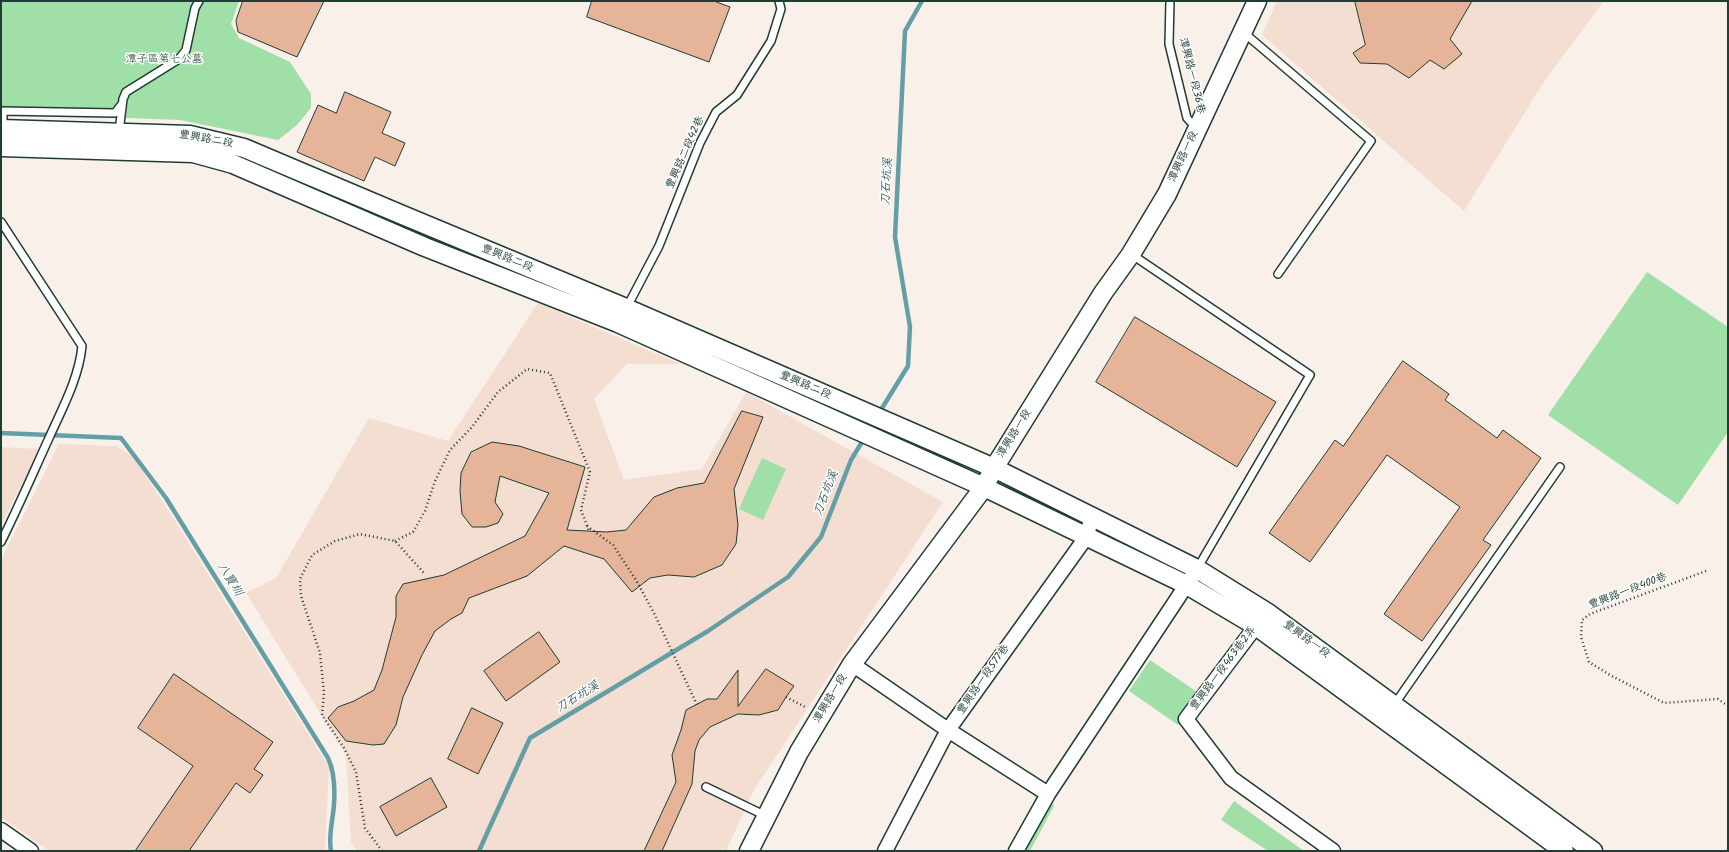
<!DOCTYPE html>
<meta charset="utf-8">
<style>
body{margin:0}
#map{position:relative;width:1729px;height:852px;overflow:hidden;background:#faf0ea;font-family:Kalam,sans-serif}
canvas{display:block}
.frame{position:absolute;inset:0;border:2px solid #1f3d34;pointer-events:none}
</style>
<div id="map">
<canvas width="1729" height="852"></canvas>
<div class="frame"></div>
</div>
<script>
const g = document.querySelector('canvas').getContext('2d');
g.lineJoin = 'round';
function fillPath(path, color) { g.fillStyle = color; g.fill(path, 'evenodd'); }
function trace(path, color, width, dash) { g.strokeStyle = color; g.lineWidth = width; g.lineCap = dash ? 'butt' : 'round'; g.setLineDash(dash || []); g.stroke(path); }
function drawText(font, color, halo, rows, align = 'center') {
  g.font = font + ' Kalam,"LXGW WenKai TC",sans-serif'; g.lineWidth = 3; g.setLineDash([]); g.textBaseline = 'middle'; g.strokeStyle = halo; g.fillStyle = color; for (const [text, x, y, turn = 0] of rows) {
    g.save(); g.translate(x, y); g.rotate((+turn || 0) * Math.PI / 180); g.textAlign = isNaN(turn) ? turn : align; if (halo) g.strokeText(text, 0, 0); g.fillText(text, 0, 0); g.restore();
  }
}
fillPath(new Path2D(`
 M1277,1H1604L1543,83L1464,211L1262,35Z
 M538,303L680,364H627L594,399L624,480L702,469L746,392L943,502L754,790L726,851H357L351,842L346,755L246,593L276,578L369,418L448,441Z
 M59,444L116,446L126,452L133,457L165,505L329,767L325,851H49L1,817V560Z
 M1,447L40,449L1,525Z`), '#f4ded1');
fillPath(new Path2D(`
 M1,1H239L231,24L239,38L290,62L311,94V108L297,125L278,140L180,120L78,116H1Z
 M1647,272L1728,327V432L1678,505L1548,415Z
 M762,458L786,469L763,520L739,509Z
 M1150,660L1200,694L1178,725L1129,691Z
 M1048,794L1054,806L1030,851H1016Z
 M1234,801L1304,851H1268L1221,820Z`), '#a0dfa7');
trace(new Path2D(`
 M879,413L908,366L910,327L895,237L905,31L922,1
 M1,433L121,438L166,498L328,758C334,771 335,789 334,804C333,820 328,836 331,851
 M479,851L530,738L708,631L788,577L821,537L851,460L865,437`), '#649ea6', 4.5);
const building = new Path2D(`
 M243,1H324L297,57L238,32L236,21Z
 M592,1H714L730,7L709,62L587,17Z
 M1355,1H1472L1450,39L1462,54L1444,69L1430,60L1409,78L1387,64L1360,63L1353,53L1365,45Z
 M345,92L391,112L382,133L405,143L395,166L375,157L364,181L297,152L318,105L336,113Z
 M1135,317L1276,402L1237,467L1096,382Z
 M1403,361L1449,394L1445,400L1497,438L1503,430L1541,458L1483,540L1491,545L1422,641L1384,614L1460,507L1387,455L1310,562L1269,533L1335,440L1343,446Z
 M742,411L763,417L734,489L738,525L736,544L722,565L694,577L668,575L650,578L632,592L604,559L564,546L527,576L469,598L462,613L451,619L435,631L422,655L403,697L396,725L384,744L373,745L346,741L328,718L338,707L354,701L374,690L382,670L396,617V596L403,584L444,575L525,536L549,493L500,476L495,502L503,514L498,523L486,527H472L462,514L460,491L461,473L471,452L492,442L519,446L585,467L567,530L607,532L626,530L654,497L677,488L704,483Z
 M539,632L560,662L506,701L484,671Z
 M766,669L794,686L786,697L778,710L759,715L738,714L710,727L699,740L695,751L692,784L662,851H644L676,782L672,755L681,730L686,710L707,699H717L738,670V706Z
 M174,674L273,742L254,769L263,775L250,793L236,783L189,851H135L193,766L138,728Z
 M472,708L503,723L478,774L448,759Z
 M431,778L447,807L396,836L380,807Z`);
fillPath(building, '#e6b498');
trace(building, '#1f3d34', 1);
const service = new Path2D(`
 M1170,1L1169,44L1187,118L1197,129
 M1243,32L1371,141L1278,274
 M3,129V111L115,113L122,104
 M119,132L123,99L126,92L179,59L186,50L195,8L199,1
 M1,222L82,346C79,378 62,409 49,438C33,473 18,508 1,542
 M1131,254L1310,375L1197,569
 M627,307L659,246L700,143L716,112L737,95L771,41L781,9L779,1
 M1394,705L1560,467
 M706,787L766,816`);
const minor = new Path2D(`
 M1263,619L1256,626L1186,719L1231,778L1333,851
 M852,664L948,730L1048,794
 M1,830L31,851
 M885,851L948,730L1087,536L1092,515
 M1016,851L1048,794L1197,569`);
const tertiary = new Path2D(`
 M1,129L190,135L244,148L400,214L626,308L994,468L1197,569L1268,613L1593,851
 M1,147L193,153L233,164L425,247L618,323L984,487L1187,585L1256,626L1564,851
 M749,851L799,752L852,664L984,487L994,468L1103,293L1131,254L1167,194L1257,1`);
trace(service, '#1f3d34', 10);
trace(minor, '#1f3d34', 17);
trace(tertiary, '#1f3d34', 21);
trace(new Path2D(`
 M587,526L613,545L636,580L654,613L697,705
 M395,541L413,532L425,511L435,481L450,450L472,427L498,392L527,369L550,373L590,472L581,510L589,531
 M1706,571L1590,614L1582,620L1581,637L1589,662L1610,675L1664,703L1718,699L1728,706
 M786,697L807,708
 M382,851L365,828L356,772L344,748L322,715L324,693L320,653L301,596L300,579L312,555L335,541L360,534L395,541L424,573`), '#1f3d34', 2.5, [1, 3]);
trace(service, '#fff', 7);
trace(minor, '#fff', 14);
trace(tertiary, '#fff', 18);
drawText('11px', '#3f6651', '#fff', [
 ["潭子區第七公墓",164,60]
]);
drawText('11px', '#1f3d34', '#fff', [
 ["潭興路一段36巷",1191,76,76],
 ["豐興路二段",206,140,10],
 ["豐興路二段42巷",686,153,-66],
 ["潭興路一段",1184,157,-65],
 ["豐興路二段",507,259,22],
 ["豐興路二段",805,386,23],
 ["潭興路一段",1015,434,-58],
 ["豐興路一段400巷",1628,592,-21],
 ["豐興路一段",1306,640,36],
 ["豐興路一段463巷2弄",1224,669,-53],
 ["豐興路一段577巷",984,680,-55],
 ["潭興路一段",831,699,-59]
]);
drawText('italic 12px', '#365d5a', '#fff', [
 ["刀石坑溪",888,182,-87],
 ["刀石坑溪",827,494,-69],
 ["八寶圳",229,580,58],
 ["刀石坑溪",578,698,-31]
]);
</script>
